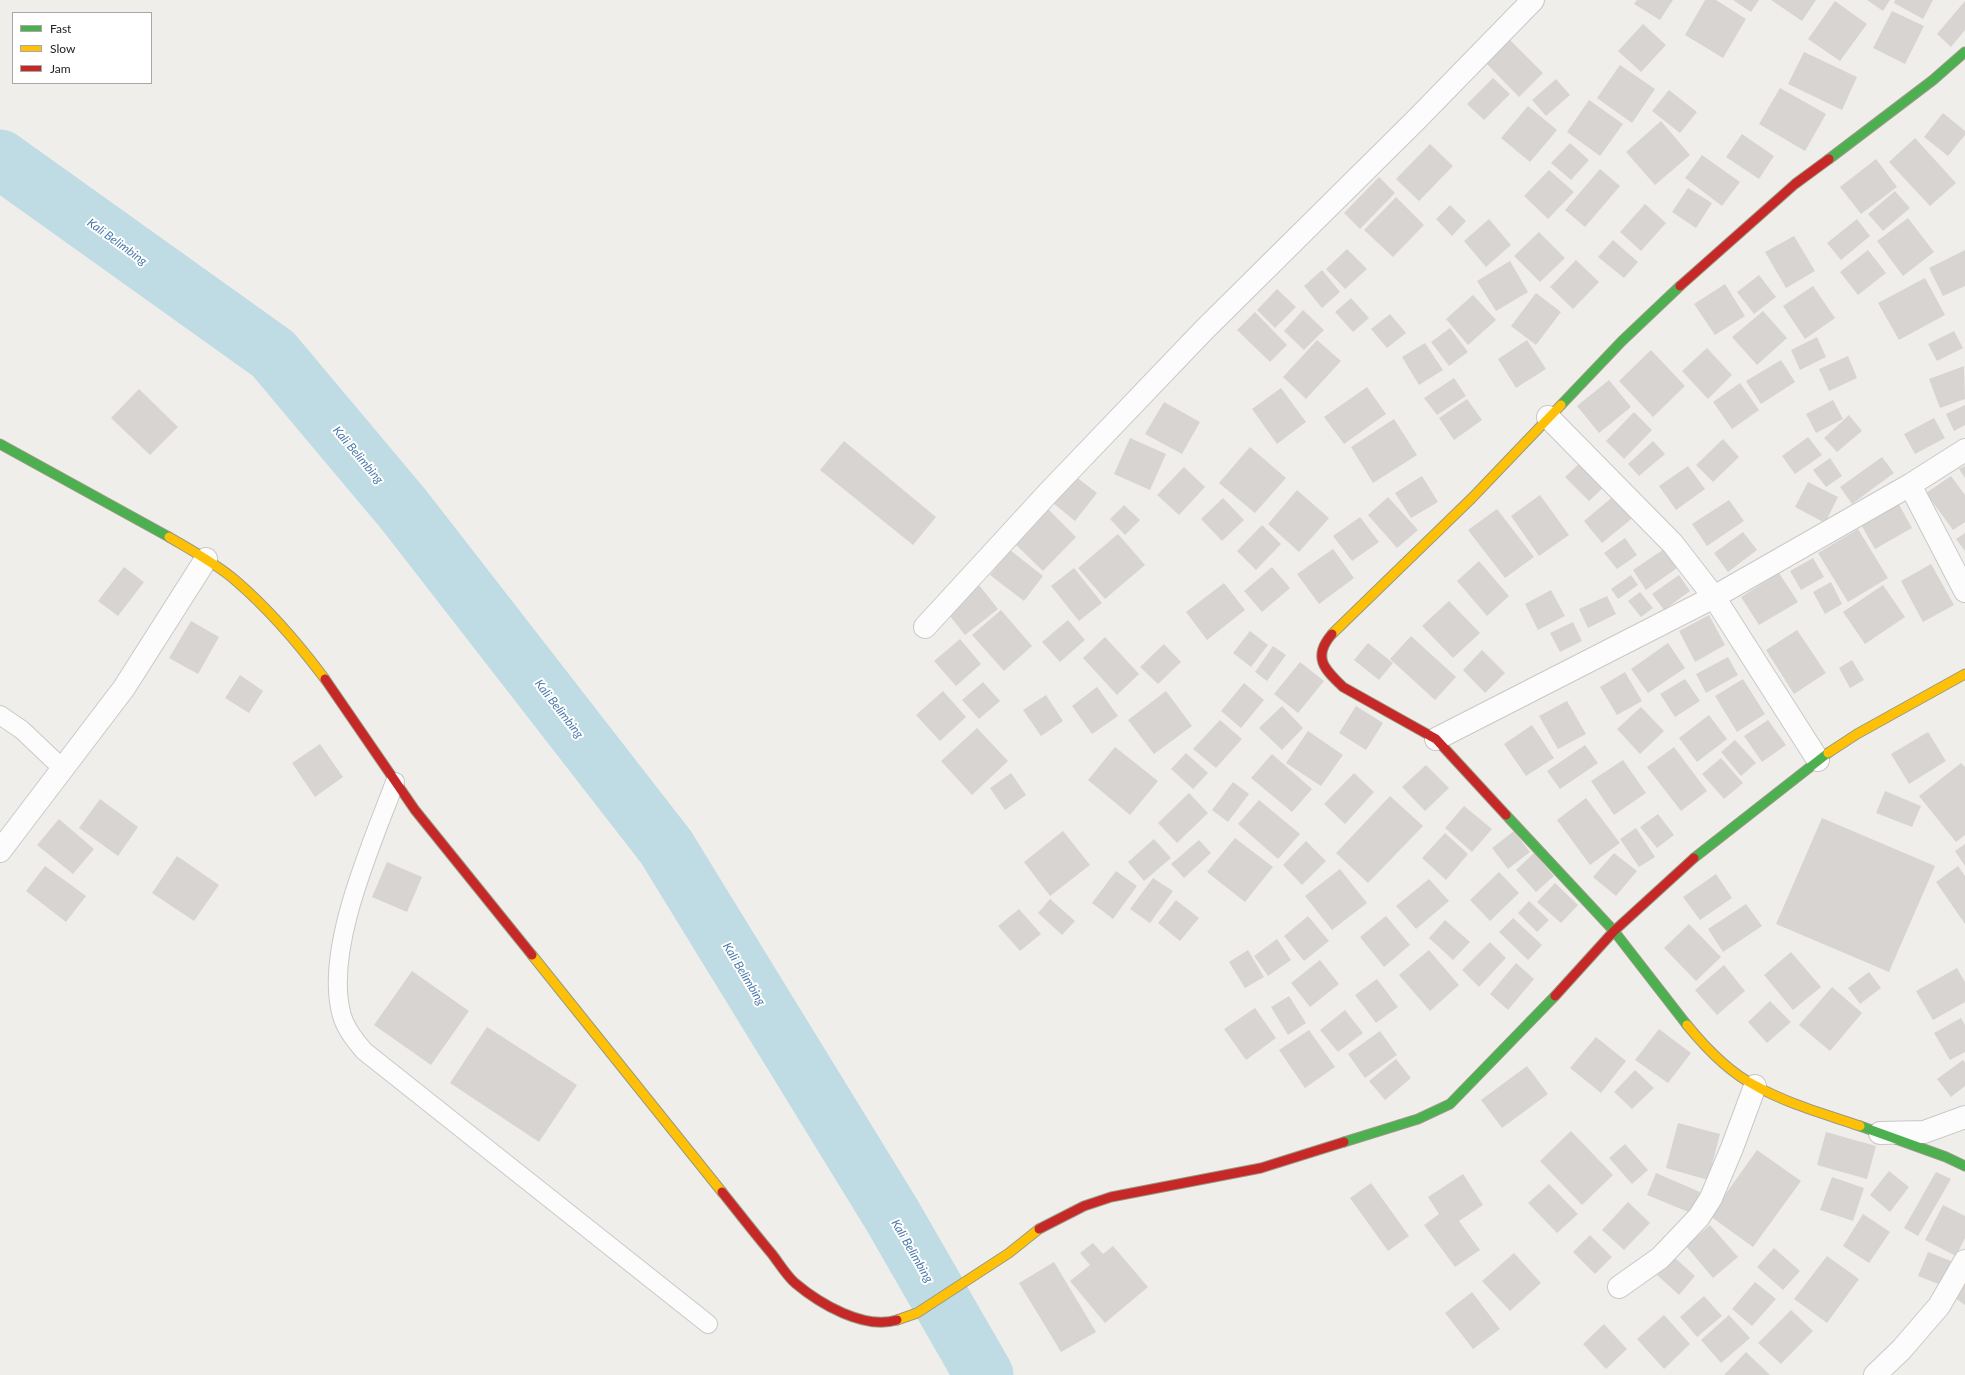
<!DOCTYPE html>
<style>
body{margin:0}
#map{position:relative;width:1965px;height:1375px;overflow:hidden;background:#f0eeeb;font-family:Lato,sans-serif}
canvas{display:block}
.legend{position:absolute;left:12px;top:12px;width:140px;height:72px;box-sizing:border-box;background:#fff;border:1px solid #a7a7a7;margin:0;padding:5px 7px;list-style:none;font-size:12px;color:#222}
.legend li{display:flex;align-items:center;gap:8px;height:20px}
.legend b{width:20px;border:1px solid #a7a7a7}
</style>
<div id="map">
<canvas width="1965" height="1375"></canvas>
<ul class="legend">
<li><b style="height:5px;background:#4caf50"></b>Fast</li>
<li><b style="height:5px;background:#ffc107"></b>Slow</li>
<li><b style="height:5px;background:#c62828"></b>Jam</li>
</ul>
</div>
<script>
const g = document.querySelector('canvas').getContext('2d');
g.lineJoin = 'round';
function trace(path, color, width, dash) { g.strokeStyle = color; g.lineWidth = width; g.lineCap = dash ? 'butt' : 'round'; g.setLineDash(dash || []); g.stroke(path); }
function fillPath(path, color) { g.fillStyle = color; g.fill(path, 'evenodd'); }
function drawText(font, color, halo, rows, align = 'center') {
  g.font = font + ' Lato,sans-serif'; g.lineWidth = 4; g.setLineDash([]); g.textBaseline = 'middle'; g.strokeStyle = halo; g.fillStyle = color; for (const [text, x, y, turn = 0] of rows) {
    g.save(); g.translate(x, y); g.rotate((+turn || 0) * Math.PI / 180); g.textAlign = isNaN(turn) ? turn : align; if (halo) g.strokeText(text, 0, 0); g.fillText(text, 0, 0); g.restore();
  }
}
trace(new Path2D(`
 M0,159L273,354L404,510L666,847L892,1215L984,1375`), '#bfdbe3', 59);
fillPath(new Path2D(`
 M1637,0H1673L1660,20L1634,4Z
 M1705,0H1716L1746,19L1723,58L1685,35Z
 M1733,0H1759L1751,12Z
 M1771,0H1816L1802,21Z
 M1867,0H1890L1883,11Z
 M1895,0H1933L1923,19L1894,3Z
 M1835,1L1867,24L1840,61L1808,39Z
 M1965,1V30L1951,47L1937,34Z
 M1892,11L1924,26L1905,64L1873,48Z
 M1643,24L1666,45L1641,72L1618,51Z
 M1509,39L1543,73L1519,97L1485,62Z
 M1804,52L1857,77L1842,110L1788,84Z
 M1620,65L1655,89L1632,123L1597,98Z
 M1493,78L1510,94L1484,120L1467,104Z
 M1556,79L1570,95L1546,116L1532,100Z
 M1780,88L1826,114L1805,151L1759,124Z
 M1669,90L1697,112L1680,133L1652,111Z
 M1589,100L1623,124L1600,156L1567,132Z
 M1528,106L1557,130L1530,162L1501,138Z
 M1943,113L1965,131V135L1948,156L1924,137Z
 M1661,121L1690,155L1655,185L1626,152Z
 M1742,134L1774,156L1759,179L1726,157Z
 M1915,138L1956,183L1930,206L1889,162Z
 M1570,143L1589,160L1571,180L1551,163Z
 M1430,144L1453,166L1419,201L1396,179Z
 M1702,155L1740,182L1722,206L1685,178Z
 M1876,159L1897,187L1861,214L1840,187Z
 M1600,169L1620,186L1585,227L1565,210Z
 M1549,170L1574,192L1548,219L1524,196Z
 M1379,177L1395,193L1360,229L1344,213Z
 M1688,188L1712,203L1696,228L1672,212Z
 M1895,191L1910,208L1883,231L1868,214Z
 M1396,197L1424,225L1393,257L1364,230Z
 M1645,204L1666,223L1641,251L1620,232Z
 M1450,205L1466,221L1452,236L1436,219Z
 M1908,218L1934,252L1903,276L1877,241Z
 M1489,219L1511,245L1486,267L1464,241Z
 M1857,219L1870,236L1841,260L1827,243Z
 M1539,232L1565,258L1540,282L1514,256Z
 M1794,236L1815,271L1786,288L1765,252Z
 M1613,240L1638,262L1624,278L1598,257Z
 M1347,249L1367,269L1345,289L1326,269Z
 M1868,250L1886,273L1858,295L1840,272Z
 M1965,250V286L1943,296L1929,268Z
 M1576,260L1599,282L1573,309L1550,287Z
 M1510,261L1528,292L1496,311L1477,281Z
 M1322,270L1340,292L1322,308L1304,286Z
 M1759,275L1776,297L1754,314L1737,292Z
 M1925,278L1945,315L1899,340L1878,303Z
 M1725,284L1745,316L1715,335L1694,304Z
 M1813,286L1835,318L1805,339L1783,306Z
 M1277,289L1296,307L1275,328L1257,310Z
 M1536,293L1561,312L1536,345L1511,326Z
 M1473,295L1496,320L1468,345L1446,319Z
 M1351,298L1369,318L1353,332L1335,312Z
 M1303,310L1324,330L1304,350L1284,331Z
 M1763,311L1787,338L1757,365L1732,337Z
 M1255,312L1287,345L1270,362L1237,330Z
 M1390,314L1406,333L1387,348L1371,329Z
 M1450,328L1468,352L1449,366L1431,342Z
 M1954,331L1963,348L1937,361L1928,344Z
 M1817,337L1826,357L1800,370L1791,350Z
 M1317,340L1341,361L1306,399L1283,377Z
 M1527,340L1546,369L1516,388L1498,359Z
 M1425,343L1443,370L1419,385L1402,357Z
 M1707,348L1732,375L1708,399L1682,371Z
 M1651,350L1685,386L1653,417L1619,381Z
 M1848,356L1857,378L1829,391L1819,369Z
 M1781,360L1795,382L1761,404L1746,381Z
 M1964,366L1965,399L1940,408L1929,379Z
 M1454,378L1466,396L1437,415L1424,398Z
 M1609,380L1631,407L1599,433L1577,406Z
 M1740,383L1759,410L1732,429L1713,402Z
 M1367,387L1386,414L1344,444L1324,417Z
 M1281,388L1306,422L1277,444L1252,409Z
 M139,389L178,427L150,455L111,418Z
 M1467,399L1482,420L1454,440L1439,418Z
 M1833,400L1843,419L1816,433L1806,414Z
 M1164,402L1200,422L1182,454L1145,434Z
 M1965,405V425L1954,431L1946,414Z
 M1634,412L1652,430L1624,459L1606,441Z
 M1849,415L1862,431L1837,452L1824,438Z
 M1934,418L1945,438L1915,454L1904,434Z
 M1394,419L1417,455L1373,483L1351,447Z
 M1808,437L1822,455L1795,474L1782,456Z
 M1130,438L1166,454L1150,490L1114,474Z
 M1723,439L1739,457L1713,482L1696,465Z
 M844,441L936,517L913,545L820,470Z
 M1653,441L1665,454L1639,476L1628,464Z
 M1250,447L1286,478L1255,513L1219,483Z
 M1882,457L1894,473L1852,504L1840,487Z
 M1830,458L1842,476L1826,487L1813,470Z
 M1584,459L1607,484L1589,501L1565,477Z
 M1688,466L1705,489L1676,510L1659,486Z
 M1965,466V478L1959,469Z
 M1184,467L1205,487L1179,515L1157,495Z
 M1075,476L1097,493L1075,521L1053,503Z
 M1422,476L1438,502L1411,518L1395,493Z
 M1951,476L1965,495V522L1953,530L1926,493Z
 M1808,482L1838,497L1825,523L1795,507Z
 M1297,490L1329,518L1299,552L1268,524Z
 M1616,494L1635,516L1602,543L1584,521Z
 M1540,495L1569,535L1539,556L1511,516Z
 M1388,497L1418,530L1397,548L1368,515Z
 M1223,498L1244,520L1222,541L1201,519Z
 M1729,500L1744,521L1707,546L1692,524Z
 M1897,501L1912,528L1875,549L1860,523Z
 M1124,505L1140,520L1125,535L1110,519Z
 M1046,507L1076,537L1043,571L1013,542Z
 M1497,509L1534,557L1505,578L1468,530Z
 M1360,517L1379,542L1352,561L1333,536Z
 M1262,525L1281,544L1256,570L1237,551Z
 M1858,529L1888,578L1848,602L1818,553Z
 M1743,532L1757,550L1728,572L1714,553Z
 M1965,533V551L1956,539Z
 M1118,534L1145,565L1105,599L1078,568Z
 M1625,538L1637,555L1617,569L1604,553Z
 M1333,549L1354,578L1319,604L1297,574Z
 M1664,549L1677,568L1646,590L1633,570Z
 M1010,550L1043,576L1024,601L990,575Z
 M1813,558L1824,577L1801,590L1790,571Z
 M1479,561L1509,596L1487,616L1457,581Z
 M1931,564L1954,605L1923,622L1901,581Z
 M124,567L144,582L118,616L98,601Z
 M1272,567L1290,588L1262,612L1244,591Z
 M1074,568L1102,603L1079,621L1051,586Z
 M1779,573L1798,602L1759,625L1741,597Z
 M1631,575L1638,585L1618,599L1611,589Z
 M1679,575L1690,591L1664,610L1652,594Z
 M1831,582L1842,604L1825,614L1813,592Z
 M1224,583L1245,610L1207,640L1186,612Z
 M979,585L998,609L965,635L946,611Z
 M1883,585L1905,617L1865,644L1843,612Z
 M1551,590L1565,616L1538,630L1525,604Z
 M1640,592L1653,608L1641,617L1628,601Z
 M1607,596L1616,614L1588,628L1579,609Z
 M1449,601L1480,633L1453,658L1422,626Z
 M1001,610L1032,646L1004,671L972,635Z
 M1709,615L1725,645L1695,662L1679,631Z
 M1068,620L1085,640L1060,662L1042,642Z
 M191,621L219,637L198,674L169,658Z
 M1573,622L1582,641L1560,652L1550,633Z
 M1797,630L1826,673L1794,694L1766,650Z
 M1250,631L1268,645L1251,667L1233,653Z
 M1411,636L1456,677L1435,700L1390,659Z
 M1105,637L1139,674L1117,695L1083,658Z
 M960,639L981,664L956,686L934,661Z
 M1368,643L1393,663L1379,680L1354,660Z
 M1668,643L1685,668L1648,693L1631,669Z
 M1164,644L1181,662L1158,684L1140,667Z
 M1273,646L1286,655L1267,681L1255,672Z
 M1482,650L1505,673L1485,693L1463,670Z
 M1728,657L1738,675L1706,693L1696,674Z
 M1852,660L1864,680L1850,688L1839,668Z
 M1300,662L1324,681L1298,713L1274,694Z
 M1625,672L1642,701L1617,715L1600,687Z
 M240,675L263,691L249,713L225,698Z
 M1685,679L1700,701L1675,717L1660,694Z
 M1743,679L1765,714L1737,732L1715,696Z
 M983,682L1000,701L979,719L962,700Z
 M1244,683L1264,700L1241,728L1221,711Z
 M1097,687L1118,716L1092,734L1072,706Z
 M943,691L966,717L940,741L916,715Z
 M1166,691L1192,726L1154,754L1128,720Z
 M1046,695L1063,721L1041,736L1023,710Z
 M1567,701L1586,734L1558,749L1539,716Z
 M1282,706L1303,728L1282,750L1259,728Z
 M1356,706L1383,723L1366,750L1339,733Z
 M1641,707L1664,731L1640,754L1617,729Z
 M1709,715L1727,739L1697,762L1679,738Z
 M1220,720L1242,739L1216,768L1193,749Z
 M1768,720L1786,745L1762,762L1744,736Z
 M1532,725L1554,758L1526,776L1504,744Z
 M977,728L1008,761L972,795L941,761Z
 M1308,731L1343,755L1321,786L1286,763Z
 M1928,732L1946,761L1909,784L1891,754Z
 M1735,740L1756,763L1741,776L1721,752Z
 M320,744L343,777L315,797L292,763Z
 M1585,745L1598,763L1560,789L1547,771Z
 M1115,747L1158,781L1130,815L1088,780Z
 M1674,747L1707,791L1681,811L1647,767Z
 M1186,753L1208,773L1193,789L1171,769Z
 M1272,754L1312,789L1292,812L1251,778Z
 M1721,758L1743,783L1724,799L1702,774Z
 M1623,760L1646,793L1614,815L1591,781Z
 M1961,763L1965,767V835L1956,842L1919,796Z
 M1426,765L1449,788L1425,811L1402,787Z
 M1011,773L1026,795L1005,810L990,788Z
 M1354,773L1374,792L1345,824L1324,804Z
 M1233,782L1249,794L1228,822L1212,810Z
 M1885,791L1921,806L1912,827L1876,813Z
 M1189,793L1208,813L1177,843L1158,823Z
 M1390,796L1423,826L1368,883L1336,853Z
 M1586,798L1620,843L1590,865L1557,820Z
 M100,799L138,827L118,856L79,828Z
 M1259,800L1300,834L1278,859L1238,824Z
 M1464,806L1492,829L1472,852L1445,828Z
 M1658,814L1674,835L1657,848L1640,827Z
 M1822,818L1935,866L1889,972L1776,924Z
 M59,819L94,849L73,874L37,845Z
 M1636,828L1655,857L1639,867L1620,839Z
 M1063,831L1090,865L1050,896L1024,862Z
 M1514,831L1530,852L1508,869L1492,848Z
 M1445,833L1468,854L1446,880L1422,858Z
 M1235,838L1273,867L1245,902L1207,872Z
 M1154,839L1171,858L1144,881L1128,862Z
 M1199,840L1211,853L1184,878L1171,864Z
 M1306,841L1326,861L1302,885L1283,865Z
 M1965,844V866L1955,851Z
 M1534,853L1554,876L1536,892L1516,870Z
 M1614,853L1637,871L1616,896L1593,877Z
 M177,856L219,885L194,921L152,893Z
 M387,862L422,877L407,912L372,897Z
 M45,866L86,896L66,922L26,891Z
 M1958,866L1965,876V924L1936,882Z
 M1340,869L1367,903L1332,930L1305,896Z
 M1116,871L1137,886L1113,919L1092,903Z
 M1499,872L1519,893L1490,921L1470,900Z
 M1716,874L1732,898L1700,920L1683,897Z
 M1153,878L1173,891L1150,923L1130,909Z
 M1429,879L1449,901L1416,929L1396,906Z
 M1555,883L1578,905L1561,923L1537,902Z
 M1050,899L1075,921L1062,935L1038,913Z
 M1176,900L1199,918L1180,941L1158,923Z
 M1529,901L1549,920L1537,932L1518,913Z
 M1746,904L1762,926L1723,952L1708,929Z
 M1019,909L1041,934L1020,951L998,926Z
 M1308,916L1329,941L1304,961L1284,936Z
 M1386,916L1410,945L1384,967L1360,937Z
 M1513,918L1542,945L1528,960L1499,932Z
 M1445,920L1470,942L1453,960L1429,938Z
 M1689,924L1721,957L1696,981L1664,948Z
 M1277,939L1291,960L1268,976L1254,956Z
 M1490,942L1506,958L1479,987L1462,970Z
 M1248,950L1264,977L1245,988L1229,962Z
 M1429,950L1459,985L1430,1011L1399,975Z
 M1791,952L1821,987L1793,1010L1764,975Z
 M1320,960L1339,984L1310,1007L1291,983Z
 M1516,963L1534,979L1508,1010L1490,994Z
 M1724,965L1745,991L1717,1015L1695,990Z
 M1957,968L1965,982V1002L1933,1020L1916,991Z
 M412,971L469,1011L431,1065L374,1025Z
 M1869,972L1881,988L1860,1004L1848,988Z
 M1377,979L1398,1007L1376,1023L1355,995Z
 M1832,987L1862,1013L1830,1051L1799,1025Z
 M1289,996L1306,1023L1288,1035L1271,1007Z
 M1770,1001L1791,1022L1767,1043L1748,1022Z
 M1255,1008L1276,1038L1246,1060L1224,1029Z
 M1345,1010L1363,1033L1338,1052L1320,1030Z
 M1961,1018L1965,1025V1052L1950,1060L1934,1033Z
 M487,1027L577,1085L539,1142L450,1083Z
 M1659,1029L1691,1053L1668,1083L1635,1060Z
 M1309,1030L1335,1067L1305,1088L1279,1050Z
 M1380,1031L1397,1055L1365,1078L1348,1054Z
 M1596,1037L1626,1061L1601,1093L1570,1068Z
 M1396,1059L1411,1078L1385,1100L1369,1081Z
 M1963,1060L1965,1063V1086L1951,1097L1937,1079Z
 M1527,1066L1548,1094L1502,1128L1481,1100Z
 M1635,1070L1654,1088L1632,1109L1614,1092Z
 M1678,1123L1720,1134L1708,1180L1666,1168Z
 M1571,1131L1613,1175L1582,1205L1540,1161Z
 M1826,1132L1876,1146L1867,1179L1817,1165Z
 M1625,1144L1648,1170L1632,1184L1609,1158Z
 M1757,1150L1801,1181L1753,1247L1710,1216Z
 M1889,1171L1909,1187L1890,1212L1870,1195Z
 M1936,1172L1951,1179L1918,1236L1904,1228Z
 M1656,1173L1700,1192L1691,1213L1647,1195Z
 M1463,1174L1483,1205L1459,1221L1480,1250L1455,1267L1424,1225L1439,1214L1428,1197Z
 M1832,1177L1864,1188L1853,1221L1820,1210Z
 M1371,1183L1409,1236L1388,1251L1350,1198Z
 M1549,1184L1578,1214L1557,1233L1528,1203Z
 M1628,1202L1650,1223L1624,1250L1602,1230Z
 M1943,1205L1965,1216V1238L1956,1256L1925,1240Z
 M1863,1214L1890,1232L1869,1263L1843,1246Z
 M1710,1225L1738,1257L1713,1278L1686,1246Z
 M1590,1235L1612,1257L1595,1274L1573,1252Z
 M1093,1243L1103,1254L1113,1246L1148,1287L1105,1323L1070,1281L1090,1265L1080,1253Z
 M1774,1248L1800,1271L1783,1290L1757,1267Z
 M1928,1252L1951,1261L1941,1285L1918,1276Z
 M1514,1253L1541,1283L1510,1311L1482,1281Z
 M1827,1256L1859,1279L1827,1323L1794,1299Z
 M1674,1257L1695,1276L1679,1295L1657,1275Z
 M1054,1262L1096,1332L1061,1352L1019,1283Z
 M1965,1269V1305L1948,1293Z
 M1755,1282L1776,1299L1752,1326L1732,1309Z
 M1472,1292L1500,1329L1473,1349L1445,1313Z
 M1704,1296L1722,1316L1697,1337L1680,1317Z
 M1791,1310L1813,1331L1781,1364L1758,1343Z
 M1664,1315L1690,1344L1664,1369L1637,1339Z
 M1729,1315L1750,1338L1721,1363L1701,1340Z
 M1604,1324L1627,1349L1606,1369L1583,1344Z
 M1746,1352L1770,1375H1724Z`), '#d7d4d2');
const lane = new Path2D(`
 M0,715L22,730L63,769
 M395,782C372,844 325,947 341,1012C344,1027 355,1040 364,1051L708,1324`);
const street = new Path2D(`
 M1548,417L1673,544L1714,597L1818,760
 M1910,485L1965,591
 M925,627L1049,492L1204,330L1416,120L1533,0
 M1436,739L1714,597L1910,485L1965,450
 M0,851L124,688L206,559
 M1880,1133L1924,1132L1965,1117
 M1619,1287L1660,1258L1699,1217L1711,1198L1732,1148L1755,1086
 M1875,1375L1901,1350L1939,1306L1965,1261`);
const fast = new Path2D(`
 M1829,159L1933,80L1965,52
 M1561,405L1622,341L1680,286
 M0,444L169,537
 M1506,815L1614,931L1687,1025
 M1694,858L1828,753
 M1860,1126L1946,1157L1965,1166
 M1344,1142L1418,1119L1450,1104L1555,996`);
const slow = new Path2D(`
 M169,537C191,550 215,563 235,580C269,609 298,643 325,679
 M1332,634L1472,498L1561,405
 M1828,753L1857,734L1965,674
 M532,955L722,1192
 M1687,1025C1705,1047 1730,1073 1756,1086C1788,1104 1825,1114 1860,1126
 M897,1320L917,1313L1009,1253L1039,1229`);
const jam = new Path2D(`
 M1680,286L1795,184L1829,159
 M1332,634C1312,657 1324,669 1343,687L1436,739L1506,815
 M325,679L415,810L532,955
 M1555,996L1614,931L1694,858
 M722,1192C739,1213 755,1234 772,1254C779,1263 786,1275 795,1283C820,1304 864,1330 897,1320
 M1039,1229L1084,1206L1111,1197L1261,1168L1344,1142`);
trace(lane, '#c9c8c7', 20);
trace(street, '#c9c8c7', 24);
trace(fast, '#999a82', 11);
trace(slow, '#999a82', 11);
trace(jam, '#999a82', 11);
trace(lane, '#fdfcfc', 18);
trace(street, '#fdfcfc', 22);
trace(fast, '#4caf50', 9);
trace(slow, '#ffc107', 9);
trace(jam, '#c62828', 9);
drawText('italic 12px', '#4a7aab', '#fff', [
 ["Kali Belimbing",117,242,36],
 ["Kali Belimbing",358,455,50],
 ["Kali Belimbing",559,709,52],
 ["Kali Belimbing",744,974,59],
 ["Kali Belimbing",912,1251,60]
]);
</script>
